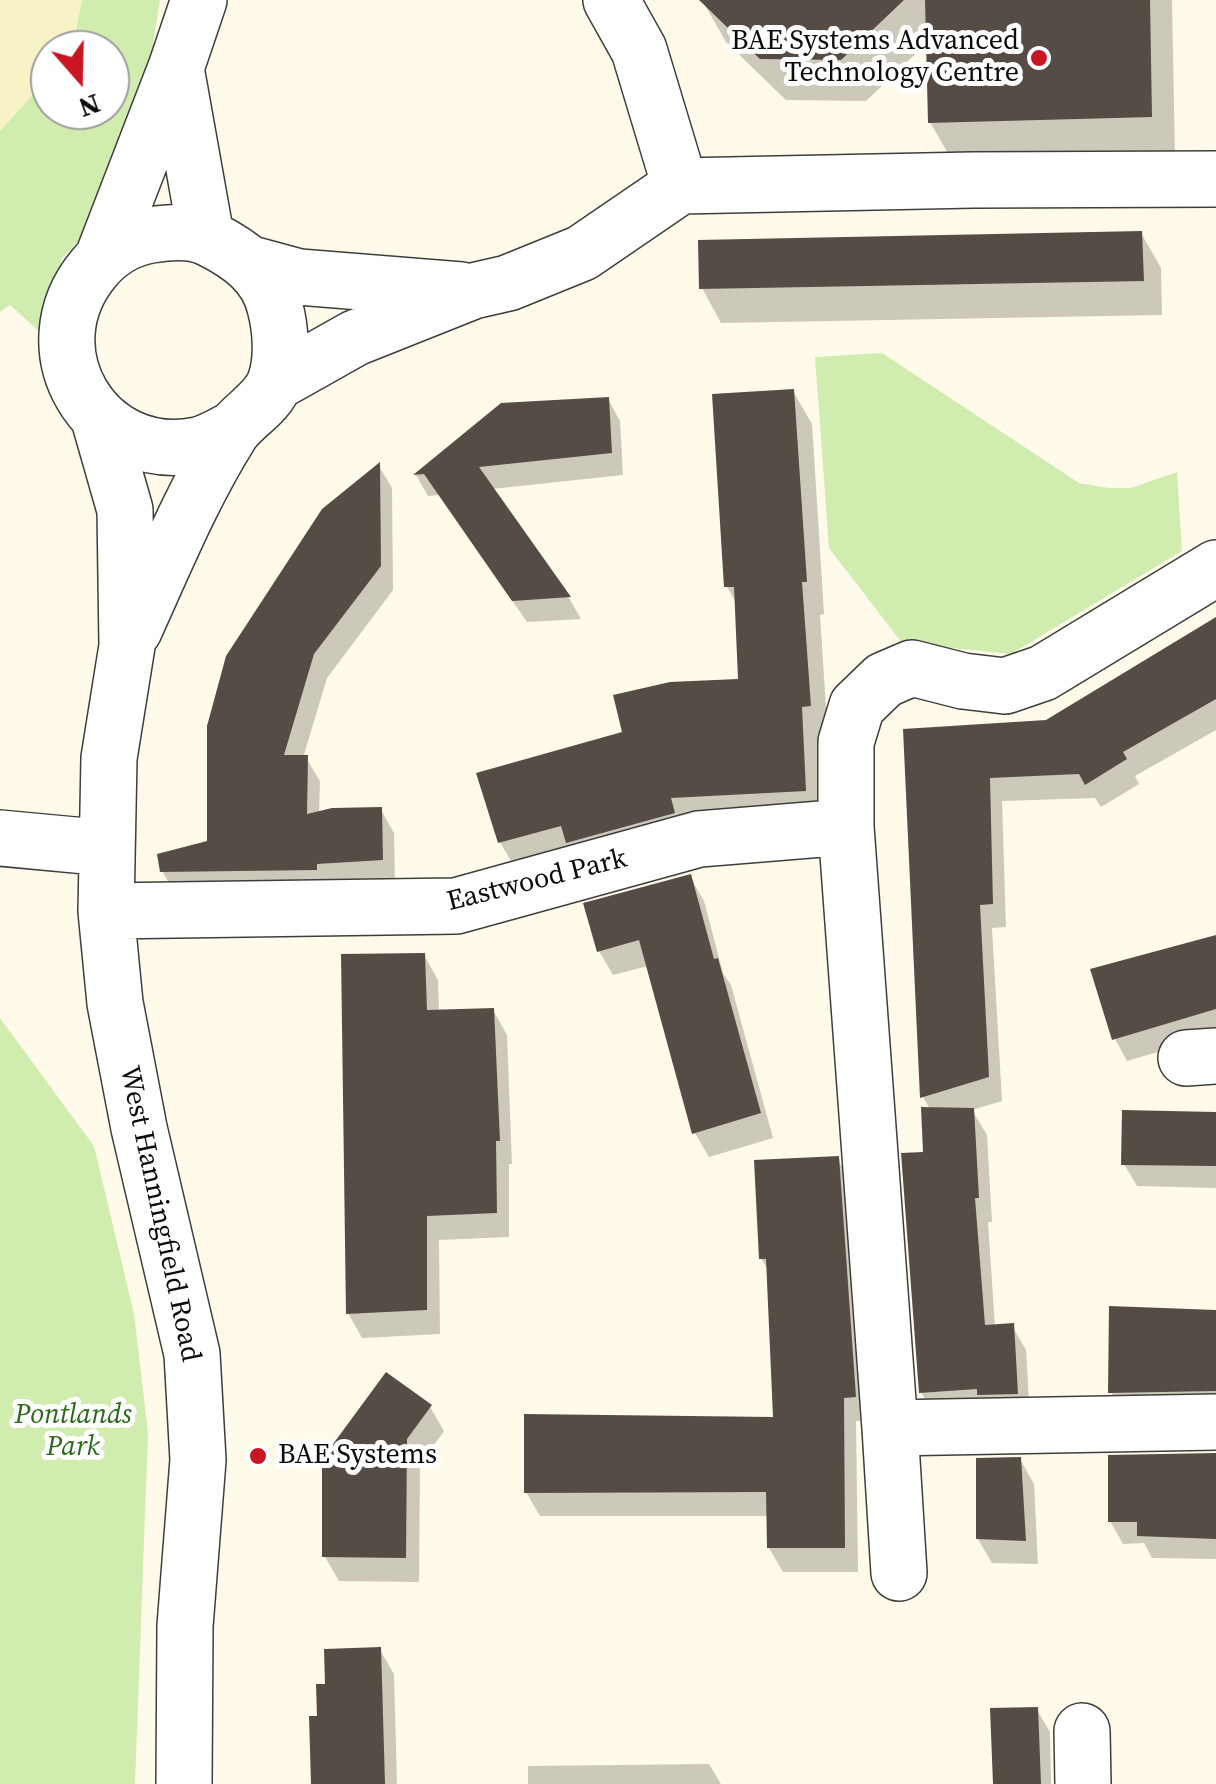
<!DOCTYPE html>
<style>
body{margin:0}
#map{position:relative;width:1216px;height:1784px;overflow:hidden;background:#fffae9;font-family:"Source Serif 4",serif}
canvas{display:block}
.north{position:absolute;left:30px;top:30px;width:100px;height:100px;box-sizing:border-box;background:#fff;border:2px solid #9d9d9d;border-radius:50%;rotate:160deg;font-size:28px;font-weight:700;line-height:40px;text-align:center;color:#0b0b0b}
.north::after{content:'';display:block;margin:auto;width:35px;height:45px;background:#c81622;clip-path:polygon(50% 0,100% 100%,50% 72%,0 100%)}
</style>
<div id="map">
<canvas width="1216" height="1784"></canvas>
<div class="north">N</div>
</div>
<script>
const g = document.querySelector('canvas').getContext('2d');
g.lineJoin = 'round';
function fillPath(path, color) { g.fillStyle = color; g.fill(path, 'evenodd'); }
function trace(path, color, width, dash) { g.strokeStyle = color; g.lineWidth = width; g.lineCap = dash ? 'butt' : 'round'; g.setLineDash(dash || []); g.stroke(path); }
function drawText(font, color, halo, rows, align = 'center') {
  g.font = font + ' "Source Serif 4",serif'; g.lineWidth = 10; g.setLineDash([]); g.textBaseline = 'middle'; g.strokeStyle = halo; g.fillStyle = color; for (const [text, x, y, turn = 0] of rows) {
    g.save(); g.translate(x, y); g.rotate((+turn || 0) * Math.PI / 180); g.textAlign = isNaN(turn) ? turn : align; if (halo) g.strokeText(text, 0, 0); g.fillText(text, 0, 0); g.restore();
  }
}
fillPath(new Path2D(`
 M0,0H82L72,50H50V76L0,131Z`), '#f8f3c6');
fillPath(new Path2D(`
 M82,0H160L140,127L116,203L61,259V351L10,305L0,312V131L50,76V110H110V50H72Z
 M882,353L1079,483L1109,488H1131L1177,472L1182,551L1011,654L902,643L829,548L815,357Z
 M0,1018L94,1146L134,1314L148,1433L135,1784H0Z`), '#d0edaf');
fillPath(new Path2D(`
 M702,0H1172L1175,158L954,164L930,122L929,41L866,101L786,100L726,42Z
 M1141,233L1161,268L1162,315L721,323L702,288Z
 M793,391L812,424L824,614L820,615L828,739L824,823L519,875L500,842L625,734L741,681L737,604L727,587Z
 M608,399L620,421L623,475L492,489L569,598L581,619L527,622L439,495L428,496L416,475L502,406Z
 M379,466L392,488L393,590L327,678L303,758H306L320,781L319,814L381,810L394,833L395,883L176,894L162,871L209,843Z
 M1216,620V730L1135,776L1139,784L1101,807L1095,798L1002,801L1006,927L992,928L1002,1101L972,1110L987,1135L992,1222H988L995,1327L1012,1326L1026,1350L1030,1418L935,1417L921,1392L926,1154L930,1109L923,1097L905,731L1047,723Z
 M690,877L704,901L723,973L731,985L773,1138L709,1157L695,1133L648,966L613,975L599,951Z
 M1216,946V1035L1127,1061L1115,1039L1093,971Z
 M424,955L438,980L439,1012L493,1010L507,1035L512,1164H509V1237L439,1240L440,1334L362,1338L348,1313Z
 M1216,1115V1188L1137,1186L1124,1164Z
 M837,1158L851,1183L869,1421H856L858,1572H783L769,1548V1516H540L526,1492L775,1420L769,1272L761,1258Z
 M1216,1312V1413L1124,1414L1111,1392Z
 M430,1407L444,1431L420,1465L419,1582L339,1581L325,1557V1460Z
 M1216,1456V1559L1152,1558L1144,1543L1123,1544L1110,1521Z
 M1020,1459L1034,1484L1038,1564L992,1563L978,1539Z
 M380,1650L394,1674L397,1784H314L320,1719L327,1687Z
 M1037,1710L1050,1732L1051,1784H995Z
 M709,1764L721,1784H528V1766Z`), '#0003');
fillPath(new Path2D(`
 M699,0H904L841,60L760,59Z
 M925,0H1150L1152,117L928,123Z
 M1142,231L1144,281L699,289L698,240Z
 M794,389L807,582H802L811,706L802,707L806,791L671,798L675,813L566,843L561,826L498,843L476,773L622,732L613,695L670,682L738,679L734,587H724L712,394Z
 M609,397L612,453L479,467L571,597L512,601L424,474L413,475L501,403Z
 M380,462L381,566L314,654L284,755H308L307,814L332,808L382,807L383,860L317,864V870L160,872L157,854L207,841V726L226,656L322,509Z
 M1216,617V699L1123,752L1127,759L1085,785L1079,774L990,778L993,904L980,905L989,1077L920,1098L903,729L1046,720Z
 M691,874L714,959L718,958L761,1113L692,1134L639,940L597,952L583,903Z
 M1216,935V1009L1112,1040L1090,969Z
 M425,953L427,1010L494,1008L500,1141H496L497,1213L427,1216V1310L346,1314L341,954Z
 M921,1107L974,1108L979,1198H975L985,1325L1014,1323L1018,1394L977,1395V1389L919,1393L901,1153L923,1152Z
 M1122,1110L1216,1112V1166L1121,1165Z
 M839,1156L856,1397L844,1398L845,1548H767L766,1492L524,1493V1414L773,1417L766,1259H759L754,1160Z
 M1109,1306L1216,1310V1391L1108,1393Z
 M386,1372L432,1405L407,1439L406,1558L322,1557V1459Z
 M1216,1453V1539L1137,1536V1522H1108V1455Z
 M1021,1457L1026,1541L976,1539V1458Z
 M381,1647L385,1784H311L309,1716H317L316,1684H325L324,1649Z
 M1038,1707L1041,1784H993L990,1708Z`), '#554c46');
const minor = new Path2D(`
 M611,0L639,50L680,186
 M176,68L206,236
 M103,257L176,68L199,0
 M251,264L299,277L461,290
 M275,383L355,338L473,291L508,283L582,253L680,186L973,180L1216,179
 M99,419L125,510L127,646L109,758L106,911L115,1003L139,1128L192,1354L198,1460L185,1626L184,1784
 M1216,568L1043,673L1005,686L963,681L912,668L884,680L857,706L846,742V827L890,1428L1216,1422
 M134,630C164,564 192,495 231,433C243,415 267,404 275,382C283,359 281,330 275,307C267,273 240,254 210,239C193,230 169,232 151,235C128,239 108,251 94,268C26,349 95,466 198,445C210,442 222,435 233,429
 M0,838L107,848
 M106,911L456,906L699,839L846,827
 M1186,1058L1216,1056
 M890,1428L899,1573
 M1082,1731L1083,1784`);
trace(minor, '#3e3e3e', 58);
trace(minor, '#fff', 55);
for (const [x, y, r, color] of [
 [1039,58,10,"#c81622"],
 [258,1456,10,"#c81622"]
]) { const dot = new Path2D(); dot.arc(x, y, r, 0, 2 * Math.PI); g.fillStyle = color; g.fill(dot); trace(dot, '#fff', 4); }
drawText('28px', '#0b0b0b', '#fff', [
 ["BAE Systems Advanced",1019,42],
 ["Technology Centre",1019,74],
 ["BAE Systems",278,1456,"left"]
], 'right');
drawText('28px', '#0b0b0b', '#fff', [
 ["Eastwood Park",537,881,-14],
 ["West Hanningfield Road",159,1214,78]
]);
drawText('italic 28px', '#286816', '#fff', [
 ["Pontlands",73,1416],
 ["Park",73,1448]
]);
</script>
